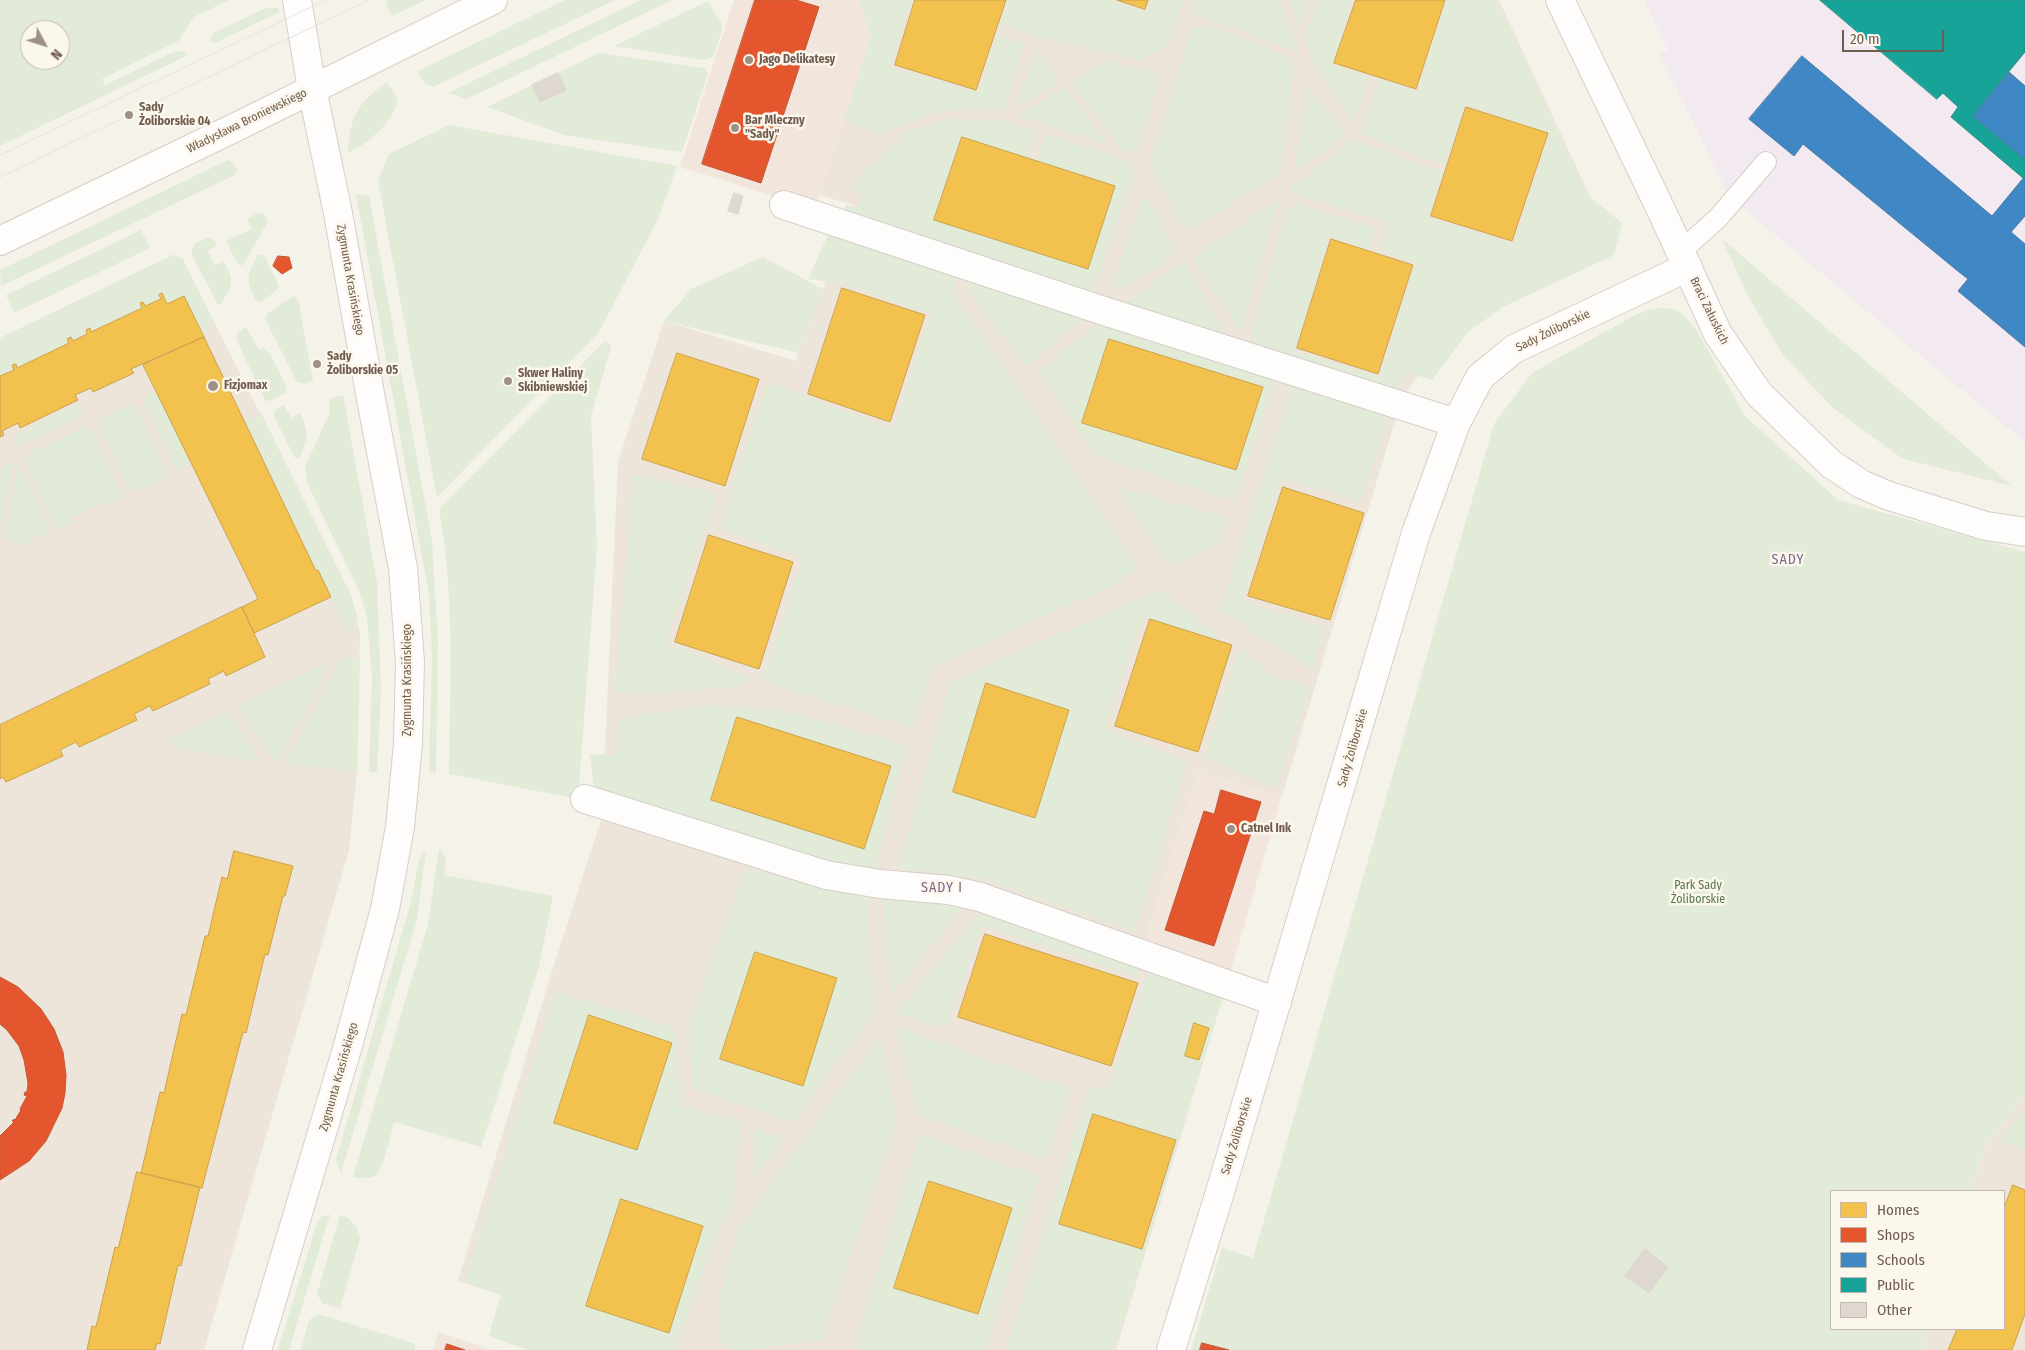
<!DOCTYPE html>
<meta charset="utf-8">
<style>
body{margin:0}
#map{position:relative;width:2025px;height:1350px;overflow:hidden;background:#f5f2ea;font-family:"Fira Sans Condensed",sans-serif}
canvas{display:block}
.legend{position:absolute;left:1830px;top:1190px;width:175px;height:140px;box-sizing:border-box;background:#fcf7ec;border:1px solid #c4b9ad;margin:0;padding:6px 9px;list-style:none;font-size:15px;color:#6f5c4e}
.legend li{display:flex;align-items:center;gap:10px;height:25px}
.legend b{width:25px;border:1px solid #c4b9ad}
.north{position:absolute;left:20px;top:20px;width:50px;height:50px;box-sizing:border-box;background:#fcf7ec;border:1px solid #c4b9ad;border-radius:50%;rotate:130deg;font-size:14px;font-weight:700;line-height:20px;text-align:center;color:#6f5c4e}
.north::after{content:'';display:block;margin:auto;width:18px;height:22px;background:#9e9085;clip-path:polygon(50% 0,100% 100%,50% 72%,0 100%)}
.scale{position:absolute;left:1842px;top:30px;width:102px;height:22px;box-sizing:border-box;border:2px solid #6f5c4e;border-top:0;padding-left:6px;font-size:15px;line-height:18px;white-space:nowrap;color:#6f5c4e;-webkit-text-stroke:4px #fcf7ec;paint-order:stroke}
</style>
<div id="map">
<canvas width="2025" height="1350"></canvas>
<ul class="legend">
<li><b style="height:14px;background:#f2c14e"></b>Homes</li>
<li><b style="height:14px;background:#e4572e"></b>Shops</li>
<li><b style="height:14px;background:#3f88c5"></b>Schools</li>
<li><b style="height:14px;background:#17a398"></b>Public</li>
<li><b style="height:14px;background:#ded8d0"></b>Other</li>
</ul>
<div class="north">N</div>
<div class="scale">20 m</div>
</div>
<script>
const g = document.querySelector('canvas').getContext('2d');
g.lineJoin = 'round';
function fillPath(path, color) { g.fillStyle = color; g.fill(path, 'evenodd'); }
function trace(path, color, width, dash) { g.strokeStyle = color; g.lineWidth = width; g.lineCap = dash ? 'butt' : 'round'; g.setLineDash(dash || []); g.stroke(path); }
function drawText(font, color, halo, rows, align = 'center') {
  g.font = font + ' "Fira Sans Condensed",sans-serif'; g.lineWidth = 5; g.setLineDash([]); g.textBaseline = 'middle'; g.strokeStyle = halo; g.fillStyle = color; for (const [text, x, y, turn = 0] of rows) {
    g.save(); g.translate(x, y); g.rotate((+turn || 0) * Math.PI / 180); g.textAlign = isNaN(turn) ? turn : align; if (halo) g.strokeText(text, 0, 0); g.fillText(text, 0, 0); g.restore();
  }
}
fillPath(new Path2D(`
 M858,0H1499L1613,246L1447,335L1409,388L1394,424L1282,796L1198,773L1145,942L1231,970L1116,1350H529L543,1308L458,1281L552,971L602,817L618,462L664,321L796,361L854,205L819,195L871,36Z
 M173,255L182,258L351,595L360,633L357,773L349,850L204,1350H0V338Z
 M2025,1093V1350H1922L1929,1329H2004V1191H1971L1983,1151Z`), '#ede5d9');
fillPath(new Path2D(`
 M734,0H858L871,36L815,209L680,167Z
 M1198,773L1282,796L1231,970L1145,942Z
 M438,1332L493,1350H433Z`), '#f2e5dc');
fillPath(new Path2D(`
 M1644,0H2025V442L1733,200L1728,194L1660,54L1668,50Z`), '#f2eaf0');
fillPath(new Path2D(`
 M0,0H229L194,17L178,41L102,79L105,85L176,51L184,52L186,56L0,146ZM30,30H60V60H30Z
 M388,0H426L392,16L385,2Z
 M565,0H615L433,87L424,83L418,71Z
 M641,0H672L467,99L448,93Z
 M858,0H911L890,67L979,93L998,35L1024,44L1004,110L963,109L938,112L880,132L844,121L871,36Z
 M1009,0H1109L1147,11L1151,0H1183L1170,43L1140,60L1034,35L1001,23Z
 M1195,0H1280L1291,35L1296,41L1297,52L1192,12Z
 M1290,0H1308L1299,31Z
 M1319,0H1352L1332,65L1368,77L1354,123C1341,103 1305,59 1306,36C1307,25 1315,11 1319,0Z
 M1447,0H1496L1586,193L1622,223L1614,255L1503,307L1467,333L1432,380L1408,372L1397,393L1263,354L1250,337L1288,208L1297,203L1376,228L1369,249L1330,236L1294,351L1380,377L1416,263L1380,252L1390,224L1291,192L1292,186L1353,140L1442,172L1428,217L1515,244L1550,133L1464,104L1445,165L1361,134L1380,80L1418,92Z
 M708,1L723,27L713,57L704,60L614,46Z
 M266,8H279V12L213,44L210,39L214,33Z
 M1207,25L1267,47L1290,59L1294,69L1280,173L1192,229L1184,227L1152,169L1151,161L1192,28Z
 M1037,49L1060,81L1016,108Z
 M599,53L704,68L708,74L682,152L564,135L487,107L532,85L540,102L566,90L558,73Z
 M1107,61L1161,75L1136,154L1121,149L1072,82Z
 M387,82C390,87 396,94 397,99C399,117 364,148 348,152C350,115 358,103 387,82Z
 M1065,87L1108,144L1017,115Z
 M1308,87L1347,134L1295,170Z
 M944,119L1002,120L1036,131L1027,158L1037,161L1045,134L1127,161L1134,176L1090,296L842,215L846,205L858,208L863,194L851,190L852,184L909,131Z
 M449,125L677,166L659,217L599,332L437,497L378,181L389,154Z
 M228,160L235,165L237,171L235,175L1,286L0,270Z
 M356,194L369,196L432,541L438,641L436,773L429,772L432,657L429,595Z
 M1144,194L1176,249L1173,255L1120,292L1111,288Z
 M1279,198L1240,333L1193,258Z
 M258,213H263L268,221L243,265H238L226,241L252,229L247,219Z
 M141,230L150,248L14,313L6,295Z
 M830,231L958,269L954,296L1140,569L1102,590L933,667L912,728L763,681L803,558L721,529L732,485L768,382L891,429L896,422L931,314L844,284L808,279Z
 M207,238L214,240L216,246L208,251L215,265L224,261C235,283 233,283 221,304L218,305L191,253L194,244Z
 M1722,239L2012,486L1903,459L1832,407L1783,355L1748,296Z
 M173,255L182,258L213,320L204,334L203,335L184,296L167,304L162,293L159,295L161,299L145,306L140,303L142,308L91,332L89,328L86,330L87,334L73,341L71,337L68,338L69,343L17,368L16,364L12,365L14,370L0,376V338Z
 M258,255H264L279,286L276,291L261,302L256,300C245,279 247,276 258,255Z
 M763,257L823,289L799,353L664,321L691,289Z
 M1184,262L1229,341L1124,308L1125,303Z
 M975,274L1091,313L1026,366L968,291Z
 M293,296L298,299L313,380L305,384L297,382L265,319L268,313Z
 M1661,308L1673,309L1684,315L1696,329L1745,416L1838,500L2025,552V1093L1983,1151L1971,1191H1831V1329H1929L1922,1350H1191L1222,1248L1253,1258L1494,424L1532,373L1631,317L1647,310Z
 M1101,321L1276,376L1235,501L1096,455L1038,372Z
 M246,327L259,350L263,348L271,355L287,388L284,394L270,401L265,400L236,339L238,332Z
 M605,341L611,346L591,416L597,547L578,799L449,774C450,686 455,596 439,509Z
 M1294,381L1391,409L1360,502L1282,477L1242,600L1323,627L1313,670L1220,610Z
 M156,391L192,464L177,469L144,403L147,396Z
 M343,395L377,583L381,689L377,773L369,772L372,678L367,617L360,593L307,483L305,467L330,412L329,401L331,398Z
 M79,404L83,412L82,416L21,445H17L13,436Z
 M129,404L136,408L167,474L165,477L138,491L129,488L97,423L99,419Z
 M284,405L291,418L300,413C310,434 308,437 300,458L294,457L273,414L275,410Z
 M261,413L351,595L357,617L348,633L244,421Z
 M86,426L90,427L121,492L118,500L110,504L108,501L71,518L72,522L60,528L56,526L23,459L25,455Z
 M14,460L0,532V467Z
 M18,463L49,528V534L42,538L39,534L29,539V543L21,547L4,535Z
 M634,475L702,490L717,495L666,642L750,678L741,686L644,694L615,691Z
 M1116,487L1228,518L1218,545L1171,566Z
 M1161,589L1225,643L1143,617L1104,729L1187,762L1135,931L980,878L899,868L950,682Z
 M1240,647L1273,676L1310,687L1275,788L1205,758Z
 M343,657L360,659L357,773L285,763Z
 M332,661L276,764L238,706Z
 M703,705L785,711L907,745L874,873L594,790L590,754L615,755L621,718Z
 M228,711L261,762L174,748L170,739Z
 M439,849C448,856 446,865 444,875L553,896L539,967L481,1147L394,1122C390,1134 385,1167 376,1175C369,1180 361,1178 353,1177L428,924Z
 M426,850L417,919L341,1173L336,1160L411,902L419,859Z
 M745,869L824,889L869,890L867,916L873,1013L794,1122L692,1088L689,1023Z
 M882,894L964,905L892,994Z
 M985,906L1141,965L1137,977L982,926L946,1028L896,1013Z
 M1150,971L1224,994L1114,1350H1006L1089,1087L1107,1090Z
 M555,992L674,1027L681,1106L740,1122L733,1206L714,1241L675,1350H527L489,1336L501,1294L465,1283Z
 M896,1027L1070,1089L1046,1159L918,1115Z
 M880,1036L897,1121L821,1340L747,1350H732L719,1339L718,1304L738,1229Z
 M2025,1108V1152L2000,1141Z
 M755,1127L784,1139L752,1182L755,1128Z
 M920,1134L1039,1177L986,1350H863L854,1347Z
 M330,1214L289,1350H278L317,1223L321,1217Z
 M340,1215L348,1218L356,1226L360,1239L340,1308L323,1304L317,1294Z
 M319,1314L415,1344V1350H301L309,1320Z`), '#e1ebd7');
const homes = new Path2D(`
 M915,0H1006L976,90L895,65Z
 M1117,0H1148L1145,9Z
 M1356,0H1445L1416,89L1334,63Z
 M1466,107L1548,133L1512,241L1431,216Z
 M962,137L1115,186L1088,269L934,220Z
 M1331,239L1413,265L1378,374L1297,348Z
 M842,288L925,315L890,422L808,394Z
 M162,293L167,304L184,296L204,337L131,369L134,373L93,392L91,388L75,395L78,400L20,428L18,423L2,431L4,435L0,437V376L14,370L12,365L16,364L17,368L69,343L67,339L71,337L73,341L87,334L86,330L90,328L91,332L142,308L140,303L143,302L145,306L161,299L159,295Z
 M204,337L316,571L318,570L331,597L254,633L242,607L258,599L143,365Z
 M1109,339L1263,387L1236,470L1082,423Z
 M677,353L759,379L725,486L642,459Z
 M1283,487L1364,513L1330,620L1248,596Z
 M709,535L793,562L759,669L675,642Z
 M242,607L265,657L226,676L224,671L208,679L210,684L153,711L150,706L134,714L137,720L79,747L76,742L60,750L63,756L6,782L3,777L0,779V725Z
 M1150,619L1232,645L1198,752L1115,726Z
 M986,683L1069,710L1035,818L953,792Z
 M737,717L891,766L864,849L711,800Z
 M234,851L293,866L285,896H283L268,955L265,954L246,1033L243,1032L202,1188L141,1173L160,1092L164,1093L182,1014L186,1015L205,936H208L222,877L227,879Z
 M985,934L1138,983L1111,1066L958,1017Z
 M755,952L837,978L803,1086L720,1059Z
 M589,1015L672,1043L637,1150L554,1123Z
 M1194,1023L1209,1028L1199,1060L1185,1056Z
 M1093,1114L1176,1140L1142,1249L1059,1224Z
 M137,1172L200,1187L181,1266L178,1265L160,1344L157,1343L155,1350H87L92,1326L96,1327L115,1247L118,1248Z
 M929,1181L1012,1208L978,1314L894,1288Z
 M2013,1185L2025,1190V1314L2012,1350H1948L1957,1329H2004V1208Z
 M621,1199L703,1226L669,1333L586,1306Z`);
fillPath(homes, '#f2c14e');
trace(homes, '#cba34e', 1);
const shops = new Path2D(`
 M755,0H796L819,7L761,183L702,164Z
 M278,256L289,257L292,268L282,274L273,266Z
 M1221,790L1261,802L1214,946L1165,930L1204,811L1214,814Z
 M0,977L18,987L41,1009L54,1029L63,1052L66,1075L65,1093L62,1108L46,1141L29,1161L0,1180V1136L14,1122L12,1121L14,1119L15,1120L21,1110L20,1109L27,1096L24,1095L25,1092H27L28,1083L24,1060L19,1046L7,1030L0,1024Z
 M1202,1343L1229,1350H1200Z
 M447,1344L465,1350H445Z`);
fillPath(shops, '#e4572e');
trace(shops, '#c15838', 1);
const schools = new Path2D(`
 M1802,56L1992,216L2025,176V216L2011,232L2025,244V347L1958,291L1968,279L1959,272L1803,144L1794,156L1749,119Z
 M2009,72L2025,86V160L1972,116Z`);
fillPath(schools, '#3f88c5');
trace(schools, '#4d7ba1', 1);
const public = new Path2D(`
 M1820,0H2025V52L1972,116L2025,160V176L2023,178L1951,117L1958,107L1943,93L1937,99Z`);
fillPath(public, '#17a398');
trace(public, '#318e82', 1);
const building = new Path2D(`
 M558,73L566,90L540,102L532,85Z
 M734,193L743,196L738,214L728,211Z
 M1645,1249L1668,1267L1649,1293L1625,1276Z`);
fillPath(building, '#ded8d0');
trace(building, '#ddd6cd', 1);
const service = new Path2D(`
 M1680,252L1718,218L1766,162`);
const minor = new Path2D(`
 M1560,0L1663,214L1718,334L1759,394L1831,464L1861,484L1889,496L1986,526L2025,532
 M784,205L1104,311L1456,423
 M585,799L826,875L880,884L949,890L980,897L1277,1002
 M1171,1350L1220,1192L1416,533L1456,423L1480,377L1514,349L1688,267`);
const tertiary = new Path2D(`
 M257,1350L347,1049L385,909L400,827L408,744L410,662L403,568L371,399L338,213L312,89L297,0`);
const secondary = new Path2D(`
 M0,241L236,127L493,0`);
trace(service, '#d4cfc9', 22);
trace(minor, '#d4cfc9', 30);
trace(tertiary, '#d4cfc9', 30);
trace(secondary, '#d4cfc8', 30);
trace(service, '#fefdfc', 20);
trace(minor, '#fefdfc', 28);
trace(tertiary, '#fefdfc', 28);
trace(secondary, '#fefdfc', 28);
trace(new Path2D(`
 M0,155L326,0
 M0,177L369,0`), '#e4e2e3', 1);
for (const [x, y, r, color] of [
 [749,60,5,"#9e9085"],
 [129,115,5,"#9e9085"],
 [735,128,5,"#9e9085"],
 [317,364,5,"#9e9085"],
 [508,381,5,"#9e9085"],
 [213,386,6,"#9e9085"],
 [1231,829,5,"#9e9085"]
]) { const dot = new Path2D(); dot.arc(x, y, r, 0, 2 * Math.PI); g.fillStyle = color; g.fill(dot); trace(dot, '#fcf7ec', 2); }
drawText('bold 12px', '#6f5c4e', '#fcf7ec', [
 ["Jago Delikatesy",759,60],
 ["Sady",139,108],
 ["Żoliborskie 04",139,122],
 ["Bar Mleczny",745,121],
 ["\"Sady\"",745,135],
 ["Sady",327,357],
 ["Żoliborskie 05",327,371],
 ["Skwer Haliny",518,374],
 ["Skibniewskiej",518,388],
 ["Fizjomax",224,386],
 ["Catnel Ink",1241,829]
], 'left');
drawText('12px', '#6f5c4e', '#fcf7ec', [
 ["Władysława Broniewskiego",247,121,-26],
 ["Zygmunta Krasińskiego",350,280,80],
 ["Braci Załuskich",1709,311,64],
 ["Sady Żoliborskie",1553,331,-26],
 ["Zygmunta Krasińskiego",408,680,-90],
 ["Sady Żoliborskie",1353,748,-74],
 ["Zygmunta Krasińskiego",339,1077,-74],
 ["Sady Żoliborskie",1237,1136,-73]
]);
drawText('12px', '#55794b', '#fcf7ec', [
 ["Park Sady",1698,886],
 ["Żoliborskie",1698,900]
]);
g.letterSpacing = '1px';
drawText('14px', '#81668b', '#fcf7ec', [
 ["SADY",1788,560],
 ["SADY I",942,888]
]);
g.letterSpacing = '0px';
</script>
